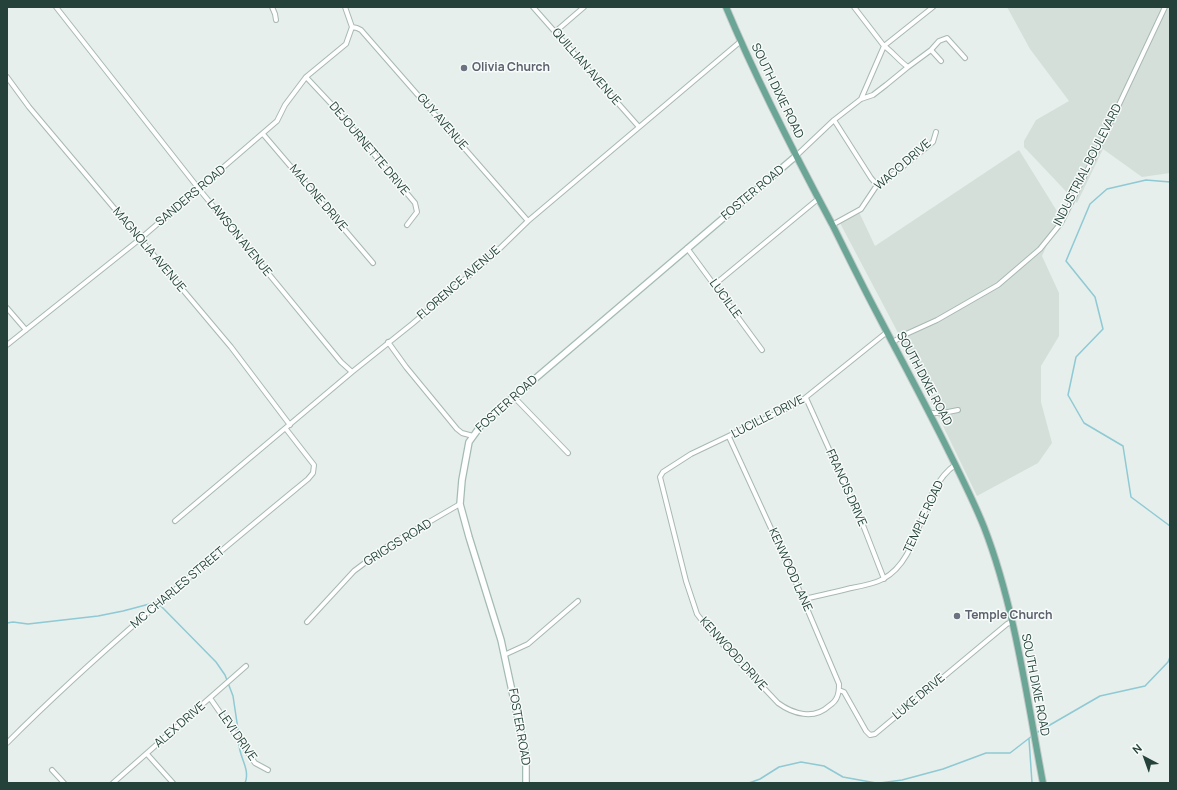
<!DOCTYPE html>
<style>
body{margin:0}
#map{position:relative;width:1177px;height:790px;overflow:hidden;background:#e6efeb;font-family:Manrope,sans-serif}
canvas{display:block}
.frame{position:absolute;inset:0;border:8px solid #24423a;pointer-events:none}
.north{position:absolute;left:1125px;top:738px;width:40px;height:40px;-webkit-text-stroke:3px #f7fbf9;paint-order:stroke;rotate:319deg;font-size:11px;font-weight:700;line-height:16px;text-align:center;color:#24423a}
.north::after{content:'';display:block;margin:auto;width:14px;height:18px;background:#24423a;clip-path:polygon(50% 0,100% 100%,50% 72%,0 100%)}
</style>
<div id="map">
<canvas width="1177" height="790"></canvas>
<div class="frame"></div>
<div class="north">N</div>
</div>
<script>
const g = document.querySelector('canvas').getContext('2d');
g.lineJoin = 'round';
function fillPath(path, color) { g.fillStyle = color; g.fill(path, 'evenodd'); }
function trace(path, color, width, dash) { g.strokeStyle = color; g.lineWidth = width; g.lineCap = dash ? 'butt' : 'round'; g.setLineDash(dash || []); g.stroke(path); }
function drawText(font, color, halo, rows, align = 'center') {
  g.font = font + ' Manrope,sans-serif'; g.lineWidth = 3; g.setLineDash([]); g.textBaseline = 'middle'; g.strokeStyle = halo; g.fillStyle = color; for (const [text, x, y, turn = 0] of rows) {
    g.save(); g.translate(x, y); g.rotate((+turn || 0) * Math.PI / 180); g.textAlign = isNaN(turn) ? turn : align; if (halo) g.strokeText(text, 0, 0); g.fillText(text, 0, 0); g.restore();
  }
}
fillPath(new Path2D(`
 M1007,7H1170V173L1142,177L1103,149L1077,203L1024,147V141L1036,120L1069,101L1030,49Z
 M1019,150L1060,216L1042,256L1059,293V336L1041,366V402L1052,443L1038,463L977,496L895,327L840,223L859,212L875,246Z`), '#d4dfda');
trace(new Path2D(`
 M1170,182L1146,180L1107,189L1090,204L1066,261L1095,297L1103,329L1076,357L1068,395L1084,423L1123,446L1131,497L1170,526
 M7,623L13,622L28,624L98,616L123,611L157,602L216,662L225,675L233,696L239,736
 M1036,733L1100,696L1145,686L1168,662L1170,657
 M1029,739L1032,783
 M239,742C238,756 251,769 245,783
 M749,783L760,779L779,767L801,762L824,766L843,777L876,783
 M880,783L902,780L943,769L986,753H1010L1032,736`), '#8ec9d4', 1.5);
const street = new Path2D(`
 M56,7L199,189L341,362L352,372
 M272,7L275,14L276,20
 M345,7L352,27
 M533,7L639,127
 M854,7L884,46C893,52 899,61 908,67
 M352,27L357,28L361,30L528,221
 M555,32L584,7
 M931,50L941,61
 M7,77L29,107L231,347L290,425
 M306,77L336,109L415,203L417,212L407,225
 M861,99L884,46L933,7
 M834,120L871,178L877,185
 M263,134L373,263
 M796,156L834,120L861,99L873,95L886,85L908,67L931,50L939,41L947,38L965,58
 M832,225L861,209L877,185L894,174L933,142L936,132
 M687,248L762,350
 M714,285L818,199
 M7,308L26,330
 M388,342L406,367L457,429L462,433L473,436
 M893,342L904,335L937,320L998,285L1040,249L1061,223L1099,147L1165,7
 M7,345L140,239L277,121L285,105L306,77L346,44L352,27
 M514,397L568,453
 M806,398L861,520L884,579
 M930,413H943L958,410
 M729,437L797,585L839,684C839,688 839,693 837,697C836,700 832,704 829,706C814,720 793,714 778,703L710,631L697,614L686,581L660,477L663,472L691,454L800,402L887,332
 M175,521L352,372L412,324L492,256L528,221L741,41
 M803,599C819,596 835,592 851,588C862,586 874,584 883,579C923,558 918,491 955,465
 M307,622L354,571L386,547L460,504
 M504,655L528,644L578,601
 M839,690L844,692L866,731L870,735L875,734L1007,624L1011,622
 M210,698L255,763L268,770
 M7,743C101,649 205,564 308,479L313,473L314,465L286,429
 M147,754L173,783
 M52,770L64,783
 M113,783L246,666`);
const secondary = new Path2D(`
 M526,783V756L501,640L469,537L460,504L462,480L469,442L482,424L796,156`);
const primary = new Path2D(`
 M726,7C757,81 794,153 832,224C847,254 862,285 878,315C902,361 927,407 950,454C962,478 974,502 984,527C1015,607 1027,699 1043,783`);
trace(street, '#a8b8b2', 6);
trace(secondary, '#a4bbb3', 8);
trace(primary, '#c2cac8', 8);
trace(street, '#fff', 4);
trace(secondary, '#fff', 5.5);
trace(primary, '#6aa596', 6);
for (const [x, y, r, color] of [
 [464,68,4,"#6b7280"],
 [957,616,4,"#6b7280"]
]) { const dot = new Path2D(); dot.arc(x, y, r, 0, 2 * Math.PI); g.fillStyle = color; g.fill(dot); trace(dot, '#f7fbf9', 1.5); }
drawText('12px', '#24423a', '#f7fbf9', [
 ["QUILLIAN AVENUE",586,67,49],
 ["SOUTH DIXIE ROAD",777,91,64],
 ["GUY AVENUE",442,122,49],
 ["DEJOURNETTE DRIVE",369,149,50],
 ["WACO DRIVE",903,165,-41],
 ["INDUSTRIAL BOULEVARD",1088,165,-63],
 ["FOSTER ROAD",753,193,-40],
 ["SANDERS ROAD",191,196,-40],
 ["MALONE DRIVE",318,198,50],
 ["LAWSON AVENUE",239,238,51],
 ["MAGNOLIA AVENUE",149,250,50],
 ["FLORENCE AVENUE",459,283,-41],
 ["LUCILLE",725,299,54],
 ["SOUTH DIXIE ROAD",924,379,62],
 ["FOSTER ROAD",507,404,-42],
 ["LUCILLE DRIVE",768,417,-27],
 ["FRANCIS DRIVE",846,488,66],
 ["TEMPLE ROAD",924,517,-65],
 ["GRIGGS ROAD",398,543,-32],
 ["KENWOOD LANE",790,570,66],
 ["MC CHARLES STREET",178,588,-40],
 ["KENWOOD DRIVE",733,654,48],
 ["SOUTH DIXIE ROAD",1035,685,79],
 ["LUKE DRIVE",919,697,-40],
 ["ALEX DRIVE",180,725,-41],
 ["FOSTER ROAD",519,727,80],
 ["LEVI DRIVE",237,736,55]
]);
drawText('bold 12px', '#5b616d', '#f7fbf9', [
 ["Olivia Church",472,68],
 ["Temple Church",965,616]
], 'left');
</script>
